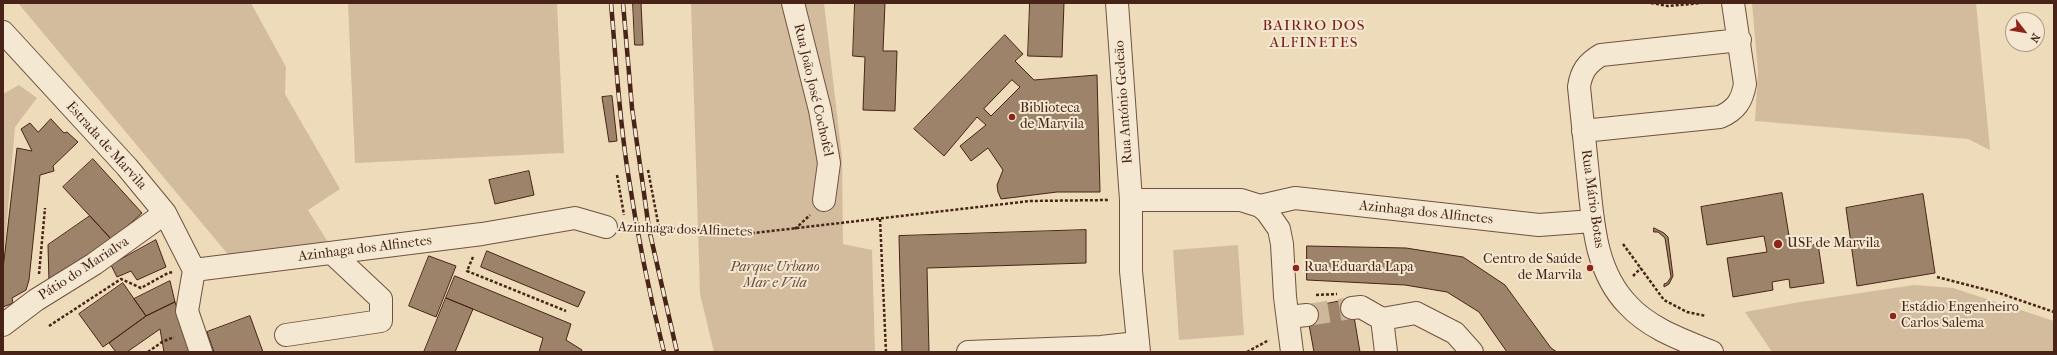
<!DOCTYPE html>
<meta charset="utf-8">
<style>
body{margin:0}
#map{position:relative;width:2057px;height:355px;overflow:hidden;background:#eedbb9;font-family:"IM FELL French Canon",serif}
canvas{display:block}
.frame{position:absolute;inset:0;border:4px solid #472417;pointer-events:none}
.north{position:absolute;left:2005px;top:12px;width:40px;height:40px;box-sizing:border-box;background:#f4e8d2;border:1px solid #af9a87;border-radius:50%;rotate:121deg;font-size:11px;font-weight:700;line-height:16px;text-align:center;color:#472417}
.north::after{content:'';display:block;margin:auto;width:14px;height:18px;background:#8f2418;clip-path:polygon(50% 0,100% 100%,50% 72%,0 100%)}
</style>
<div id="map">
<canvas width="2057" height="355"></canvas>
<div class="frame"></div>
<div class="north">N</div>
</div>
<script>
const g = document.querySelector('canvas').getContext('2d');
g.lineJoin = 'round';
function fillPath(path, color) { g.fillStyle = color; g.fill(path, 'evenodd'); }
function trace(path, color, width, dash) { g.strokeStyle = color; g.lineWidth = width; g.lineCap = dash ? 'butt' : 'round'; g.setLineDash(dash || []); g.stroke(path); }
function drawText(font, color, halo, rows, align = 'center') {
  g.font = font + ' "IM FELL French Canon",serif'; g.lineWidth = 4; g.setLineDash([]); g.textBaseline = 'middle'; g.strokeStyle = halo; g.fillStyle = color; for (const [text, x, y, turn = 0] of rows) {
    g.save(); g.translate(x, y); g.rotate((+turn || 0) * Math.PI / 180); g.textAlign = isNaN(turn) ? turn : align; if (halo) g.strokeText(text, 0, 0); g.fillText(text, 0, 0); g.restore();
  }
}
fillPath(new Path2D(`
 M18,3H251L286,67L285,94L340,189L308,210L331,247L231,258Z
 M348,3H557L564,153L355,163Z
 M691,3H824L842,157L843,244L872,250L875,352H714L700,294Z
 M1752,3H1976L1990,150L1968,139L1755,121L1758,72Z
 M19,85L37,98L15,127L3,267V94Z
 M1238,245L1244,335L1179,340L1173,250Z
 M1914,285L1953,288L2054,321V352H1772L1745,312L1800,302Z`), '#d2bc9d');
const building = new Path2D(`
 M633,3H641L643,45H635Z
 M855,3H885L883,51H897L895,111L863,110L865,57L853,56Z
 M1030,3H1064L1062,57L1028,56Z
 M1005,35L1023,54L1015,61L1034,80L1097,75L1100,192H1057L1001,199L998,192L997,185L1003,170L988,148L971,161L960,146L986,125L977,117L944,156L914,129ZM1012,80L1020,87L991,116L984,109Z
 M612,96L617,141L609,142L602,97Z
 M51,119L64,133L67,132L78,142L53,166L54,171L40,175L29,280L26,290L12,298L13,303L3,307V269L17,148L32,151L21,129L30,123L38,132Z
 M93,159L142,213L112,240L63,187Z
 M529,171L534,195L495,204L489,180Z
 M1782,193L1791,248L1818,244L1824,283L1790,288L1789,279L1772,282L1773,290L1733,297L1727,258L1767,252L1764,236L1707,245L1701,207Z
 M1923,194L1935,273L1857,286L1846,208Z
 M90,216L112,240L49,282L48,245Z
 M1654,228L1664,233L1668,237L1673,276L1669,284L1664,287V284L1667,283L1671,277L1665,238L1658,232H1654Z
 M1086,230V263L927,268L929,352H902L899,236Z
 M156,240L166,267L137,280L131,271L117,277L111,265Z
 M1307,246L1406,248L1463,257L1505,285L1551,348L1557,352H1507L1479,312L1447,292L1405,285L1307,280Z
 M487,251L585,292L578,307L481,267Z
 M429,256L456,266L436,317L409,306Z
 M455,276L571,324L566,340L582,350L581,352H539L543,338L446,298Z
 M170,281L175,302L146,316L134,299Z
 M123,283L146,316L103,347L79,314Z
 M446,298L473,309L455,352H424Z
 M1351,299L1360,352H1314L1306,308Z
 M175,302L192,352H164L160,329L127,352H116L109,343L146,316Z
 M250,316L263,352H214L207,332Z`);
fillPath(building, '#9e836b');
trace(building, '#472417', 1);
trace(new Path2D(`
 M1307,315L1352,308`), '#cdb699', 22, [22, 11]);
const minor = new Path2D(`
 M793,3L820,110L829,163L824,200
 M1117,3L1131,200V271L1139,352
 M3,32L127,167L165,213L194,270
 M1583,131L1720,117C1736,110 1742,101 1745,84L1733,3
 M1131,200H1241L1260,206L1267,212L1279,229L1282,244L1285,297L1292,352
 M1260,206L1295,198L1539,225L1593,221
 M194,270L482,234L575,218L606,227
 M194,270L187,311L201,352
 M1352,308L1361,307L1382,319
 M1288,317L1307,315
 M3,325L36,300L94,264L165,213
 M286,335L381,321V299L332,253
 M968,352L1101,347L1137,343
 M1386,352L1382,319L1416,313L1455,333L1472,352
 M1712,352C1683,340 1650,329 1628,305C1594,270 1593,220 1588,175C1585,146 1582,116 1579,87C1581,72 1587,63 1601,55L1740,40`);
trace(minor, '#715240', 24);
trace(new Path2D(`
 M1651,3L1668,6L1702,3
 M648,170L659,228
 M617,175L624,215
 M880,219L886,352
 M795,229L810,215
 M627,231L659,228L754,233L1030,201L1109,200
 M1623,244L1664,300L1687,312L1706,316
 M473,257L467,271L566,311
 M39,274L45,208
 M1633,276L1641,268
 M1937,277L1999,293L2054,312
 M1316,295L1337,294
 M49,326L121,279L141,288L168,273L173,272
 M148,352L162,342L174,337
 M1247,352L1269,340`), '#472417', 2.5, [3, 2]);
trace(minor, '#f4e8d2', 22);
const rail = new Path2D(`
 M611,3C616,60 619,117 628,173C637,233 649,293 664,352
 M623,3L632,108L649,229L677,352`);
trace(rail, '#472417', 4.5);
trace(rail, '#f4e8d2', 3, [9]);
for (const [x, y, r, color] of [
 [1012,117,4,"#8f2418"],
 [1778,244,5,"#8f2418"],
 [1296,268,4,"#8f2418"],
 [1590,268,4,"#8f2418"],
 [1893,316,4,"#8f2418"]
]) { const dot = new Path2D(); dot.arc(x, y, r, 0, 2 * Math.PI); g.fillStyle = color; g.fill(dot); trace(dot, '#f4e8d2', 1.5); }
drawText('14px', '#472417', '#f4e8d2', [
 ["Rua João José Cochofel",813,90,77],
 ["Rua António Gedeão",1124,102,-94],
 ["Estrada de Marvila",106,146,48],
 ["Rua Mário Botas",1592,199,82],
 ["Azinhaga dos Alfinetes",1426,213,6],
 ["Azinhaga dos Alfinetes",685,230,2],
 ["Azinhaga dos Alfinetes",365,249,-7],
 ["Pátio do Marialva",84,269,-33]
]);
drawText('14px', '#472417', '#f4e8d2', [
 ["Biblioteca",1020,109],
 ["de Marvila",1020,125],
 ["USF de Marvila",1787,244],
 ["Centro de Saúde",1582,260,"right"],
 ["de Marvila",1582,276,"right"],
 ["Rua Eduarda Lapa",1304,268],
 ["Estádio Engenheiro",1901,308],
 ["Carlos Salema",1901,324]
], 'left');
drawText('italic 14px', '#6a4a38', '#f4e8d2', [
 ["Parque Urbano",775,268],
 ["Mar e Vila",775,284]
]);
g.letterSpacing = '1px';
drawText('15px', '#7a1f14', '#f4e8d2', [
 ["BAIRRO DOS",1314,26],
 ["ALFINETES",1314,43]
]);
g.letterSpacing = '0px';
</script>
